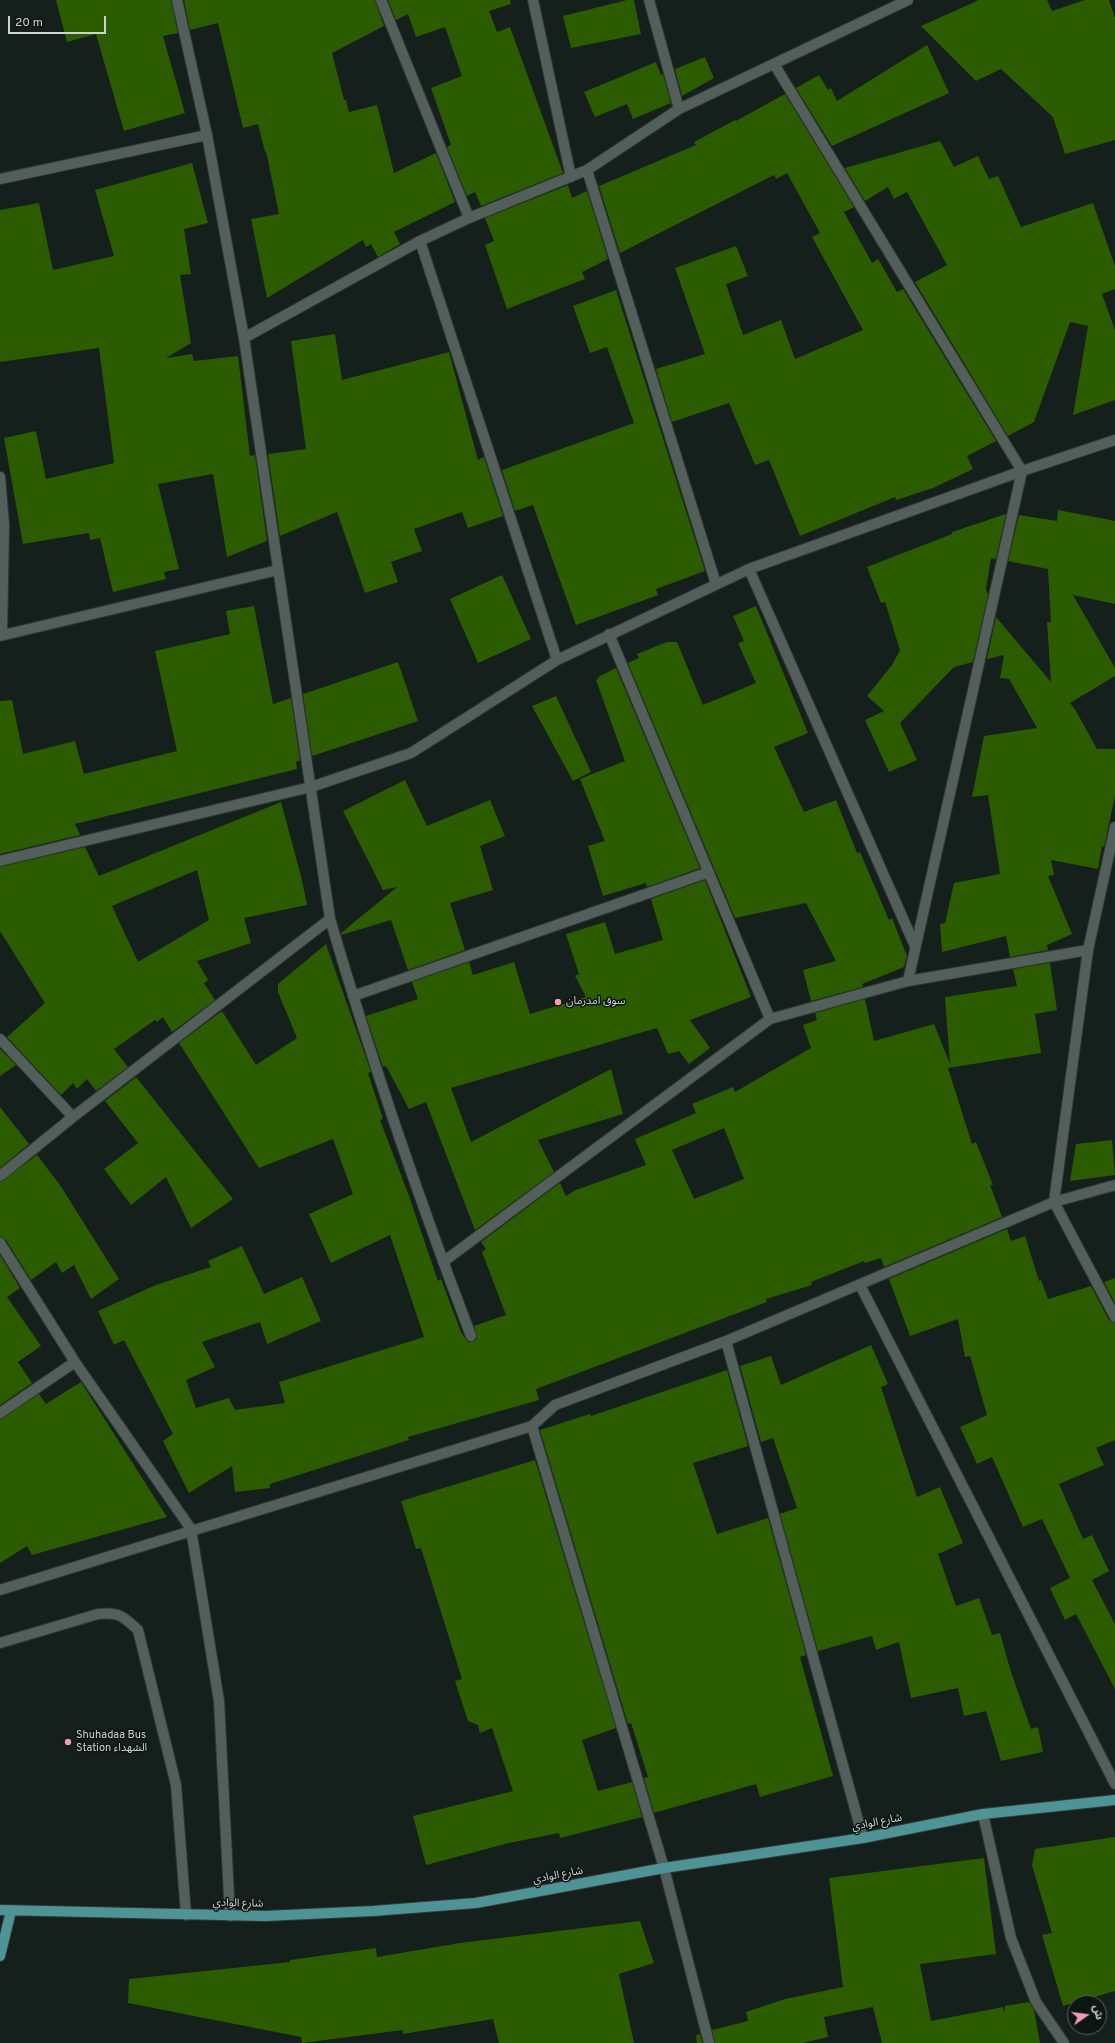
<!DOCTYPE html>
<meta charset="utf-8">
<style>
body{margin:0}
#map{position:relative;width:1115px;height:2043px;overflow:hidden;background:#151f1b;font-family:Overpass,"Noto Sans Arabic",sans-serif}
canvas{display:block}
.north{position:absolute;left:1067px;top:1995px;width:40px;height:40px;box-sizing:border-box;background:#0c1612;border:1px solid #59625e;border-radius:50%;rotate:76deg;font-size:11px;font-weight:700;line-height:16px;text-align:center;color:#cdd3d0}
.north::after{content:'';display:block;margin:auto;width:14px;height:18px;background:#f19ab1;clip-path:polygon(50% 0,100% 100%,50% 72%,0 100%)}
.scale{position:absolute;left:8px;top:16px;width:98px;height:18px;box-sizing:border-box;border:2px solid #cdd3d0;border-top:0;padding-left:5px;font-size:12px;line-height:14px;white-space:nowrap;color:#cdd3d0;-webkit-text-stroke:3px #0c1612;paint-order:stroke}
</style>
<div id="map">
<canvas width="1115" height="2043"></canvas>
<div class="north">ش</div>
<div class="scale">20 m</div>
</div>
<script>
const g = document.querySelector('canvas').getContext('2d');
g.lineJoin = 'round';
function fillPath(path, color) { g.fillStyle = color; g.fill(path, 'evenodd'); }
function trace(path, color, width, dash) { g.strokeStyle = color; g.lineWidth = width; g.lineCap = dash ? 'butt' : 'round'; g.setLineDash(dash || []); g.stroke(path); }
function drawText(font, color, halo, rows, align = 'center') {
  g.font = font + ' Overpass,"Noto Sans Arabic",sans-serif'; g.lineWidth = 3; g.setLineDash([]); g.textBaseline = 'middle'; g.strokeStyle = halo; g.fillStyle = color; for (const [text, x, y, turn = 0] of rows) {
    g.save(); g.translate(x, y); g.rotate((+turn || 0) * Math.PI / 180); g.textAlign = isNaN(turn) ? turn : align; if (halo) g.strokeText(text, 0, 0); g.fillText(text, 0, 0); g.restore();
  }
}
fillPath(new Path2D(`
 M56,0H171L178,33L163,36L185,113L124,131L96,34L67,42Z
 M184,0H375L384,26L332,53L344,100H346L349,112L377,105L394,173L436,153L455,202L394,232L400,244L378,257L371,244L366,247L363,240L267,298L251,219L279,214L266,151L265,152L258,124L243,128L218,23L190,30Z
 M388,0H510L511,4L489,11L497,32L510,27L563,173L481,206L475,192L467,196L447,147L451,145L431,88L462,76L445,27L416,37L408,14L396,20Z
 M627,0H634L641,34L571,48L563,16Z
 M979,0H1047L1052,11L1085,0H1109L1115,18V140L1065,154L1053,117L1001,69L976,81L921,26Z
 M927,45L949,93L832,146L796,88L819,75L828,90L831,88L837,101Z
 M705,57L714,78L682,96L675,69Z
 M656,62L661,75L663,74L671,103L633,119L627,104L595,117L584,92Z
 M785,94L854,207L844,212L872,263L878,259L897,292L903,289L996,441L967,456L973,469L933,488L896,500L895,497L800,536L769,460L755,465L729,403L672,422L656,369L705,354L675,268L736,246L748,276L726,284L743,335L781,320L795,359L863,330L812,237L820,233L787,173L776,179L774,175L620,253L599,186L696,145L694,142L735,120L736,121Z
 M940,141L954,167L978,156L989,179L998,176L1021,227L1093,203L1115,266V289L1102,294L1115,330V400L1073,415L1088,326L1070,322L1034,422L1008,436L915,282L947,265L907,192L894,199L888,187L865,201L845,168Z
 M192,163L208,223L184,229L191,274L180,275L191,343L166,358L192,354L194,361L238,356L250,456L255,455L267,541L227,557L213,474L158,484L179,569L164,572L166,579L113,592L100,538L90,540L89,533L23,544L4,438L36,431L46,479L114,463L99,348L0,362V210L39,203L53,270L114,256L95,190Z
 M568,185L572,198L587,191L608,259L582,272L585,279L507,309L485,245L494,241L485,218Z
 M616,290L705,571L656,589L658,595L576,625L533,505L515,511L502,470L634,423L607,347L590,353L573,306Z
 M335,334L342,380L449,352L478,460L484,457L503,516L468,528L462,512L414,529L422,551L391,562L398,582L365,593L337,512L280,536L268,454L306,449L291,341Z
 M1058,510L1115,521V604L1073,595L1115,668V676L1070,703L1076,711L1097,749H1115V796L1104,847L1102,846L1098,869L1051,860L1054,875L1048,876L1072,934L1047,945L1048,950L1010,957L1006,936L942,952L940,924L945,923L954,883L1000,874L988,795L972,797L984,736L1037,728L1009,679L1000,678L1004,655L987,659L996,617L1051,682L1047,622H1051L1048,569L1008,561L1019,515L1057,521Z
 M1006,514L996,559L991,558L986,589L988,595L973,662L954,667L900,723L917,760L889,772L865,720L884,711L867,696L892,665L900,650L885,602L881,603L867,567L952,534V532Z
 M502,575L531,639L478,663L450,599Z
 M254,606L273,704L291,698L300,760L296,762L297,769L75,824L80,835L0,854V701L12,700L23,754L75,741L84,774L177,751L155,651L230,634L226,611Z
 M756,606L808,733L774,747L804,812L836,800L857,853L860,852L889,920L892,918L907,956L904,967L862,984L863,987L811,1001L803,970L836,961L806,903L735,918L628,663L639,658L637,654L667,642H677L703,705L756,683L738,643L744,641L733,616Z
 M398,662L418,721L312,756L303,694Z
 M616,668L700,868L647,887L646,883L603,896L588,846L605,841L580,779L625,761L596,680L599,678L598,677Z
 M556,696L591,772L573,781L532,706Z
 M405,780L427,826L490,800L505,836L480,846L493,890L450,903L465,950L408,970L391,920L341,935V933L397,887L383,890L343,811Z
 M281,802L301,876L307,905L244,918L251,943L197,961L208,980L204,983L215,1000L172,1032L163,1017L157,1022L155,1020L114,1049L128,1067L96,1091L87,1079L77,1089L73,1083L61,1095L7,1037L45,1003L0,931V867L85,847L99,876ZM197,870L209,920L138,962L112,906Z
 M705,880L751,997L690,1020L710,1048L689,1064L679,1051L668,1054L657,1028L451,1088L471,1142L611,1069L623,1114L538,1140L554,1172L475,1230L426,1102L409,1109L386,1066L383,1067L366,1016L418,999L412,982L469,962L473,975L514,962L530,1014L586,997L575,976L579,974L566,934L605,922L615,954L663,940L651,899Z
 M326,944L371,1072L368,1073L383,1119L380,1120L409,1196L438,1281L441,1279L461,1332L467,1341L470,1342L476,1340L477,1337L474,1326L506,1315L482,1252L486,1249L481,1242L560,1183L566,1196L576,1190L646,1165L635,1139L696,1113L692,1104L733,1087L735,1092L811,1048L803,1025L817,1020L815,1013L865,999L874,1041L934,1024L950,1064L945,997L1017,986L1013,969L1050,963L1057,1010L1035,1014L1041,1053L948,1068L972,1144L976,1142L993,1185H990L1002,1217L884,1267L881,1258L865,1263L864,1261L811,1282L812,1285L766,1299L767,1302L536,1389L539,1400L408,1437L409,1440L270,1484V1488L235,1492L232,1466L189,1493L163,1441L173,1434L124,1340L114,1345L98,1311L156,1285L211,1267L208,1261L242,1246L264,1294L302,1277L321,1321L267,1344L260,1322L202,1342L215,1367L186,1380L196,1408L229,1398L235,1410L285,1403L279,1382L424,1337L390,1235L331,1263L309,1214L353,1194L333,1139L259,1168L179,1043L222,1011L256,1065L297,1038L278,992V984ZM724,1128L744,1179L694,1199L672,1150Z
 M0,1049L16,1065L0,1076Z
 M136,1077L233,1199L191,1228L166,1177L131,1205L104,1169L138,1143L105,1101Z
 M0,1107L29,1144L0,1168Z
 M1112,1140L1115,1175L1070,1181L1076,1144Z
 M37,1155L60,1185L119,1279L91,1299L74,1265L62,1273L56,1262L31,1280L6,1240L0,1237V1182Z
 M1007,1229L1011,1241L1025,1236L1039,1281L1041,1280L1048,1299L1091,1286L1109,1320L1115,1323V1440L1096,1448L1104,1465L1059,1484L1083,1539L1092,1535L1109,1571L1092,1580L1115,1624V1689L1076,1614L1065,1620L1050,1588L1070,1578L1042,1519L1023,1527L992,1457L977,1464L960,1427L987,1415L970,1356L965,1357L958,1319L910,1336L889,1279Z
 M0,1255L20,1288L7,1297L41,1346L18,1362L32,1383L0,1405Z
 M1115,1278V1303L1104,1282Z
 M871,1345L888,1384L881,1387L917,1497L940,1487L963,1543L938,1554L956,1606L979,1598L992,1635L1000,1633L1011,1672L1031,1729L1038,1727L1043,1752L1001,1761L986,1711L964,1716L958,1688L911,1698L899,1642L876,1650L872,1636L818,1651L780,1514L797,1508L773,1438L761,1442L740,1366L771,1356L781,1385Z
 M727,1370L748,1446L693,1463L717,1534L768,1518L806,1655L800,1657L833,1776L760,1797L756,1784L654,1813L644,1778L648,1777L631,1723L628,1724L540,1430L590,1414L591,1416Z
 M81,1382L167,1517L32,1555L27,1546L0,1563V1419L39,1394L46,1404Z
 M535,1460L616,1728L582,1740L598,1791L632,1782L642,1817L560,1838L559,1833L509,1843L426,1865L413,1816L513,1791L492,1728L480,1733L478,1725L468,1721L455,1681L462,1679L421,1548L416,1549L401,1501Z
 M1115,1837V1991L1063,2006L1042,1935L1052,1933L1032,1865L1035,1849Z
 M984,1858L996,1954L920,1964L931,2021L1003,2007L1004,2013L1005,2006L1029,2002L1034,2010L1040,2043H882L873,2007L824,2017L828,2037L803,2043H715L712,2030L748,2021L746,2012L785,1999L843,1987L829,1878Z
 M640,1921L654,1963L619,1974L634,2043H499L493,2019L403,2034V2030L302,2043L301,2037L128,2003L129,1979L290,1962V1960L376,1948L377,1957L460,1943Z
 M700,2034L702,2043H697L696,2035Z`), '#2b5c00');
const minor = new Path2D(`
 M177,0L207,135L244,338L330,919C371,1059 419,1199 471,1336
 M381,0L469,218
 M533,0L571,177
 M649,0L679,109
 M774,64L1022,471L908,981
 M587,170L716,584
 M0,179L207,135
 M420,241L557,660
 M244,338L420,241L469,218L587,170L679,109L908,0
 M0,477L4,525L2,635
 M749,569L915,946
 M609,634L770,1019
 M0,636L278,570
 M1115,827L1088,950L1054,1202L1115,1317
 M0,861L311,787L411,753L557,660L749,569L1022,471L1115,440
 M353,996L709,872
 M0,1039L73,1117
 M0,1176L73,1117L330,919
 M0,1243L75,1362L191,1529L219,1701L230,1916
 M443,1262L770,1019L908,981L1088,950
 M860,1285L1115,1784
 M726,1341L863,1838
 M0,1413L75,1362
 M0,1590L532,1426
 M0,1643L98,1614C119,1612 123,1616 138,1630L176,1785L186,1915
 M983,1814L1011,1938L1036,2002L1064,2043
 M709,2043L664,1868L532,1426L555,1405L726,1341L1054,1202L1115,1185`);
const major = new Path2D(`
 M0,1910L265,1916L373,1911L476,1903L664,1868L863,1838L983,1814L1115,1800
 M0,1956L11,1911`);
trace(minor, '#333936', 12);
trace(major, '#333936', 12);
trace(minor, '#535f5a', 10);
trace(major, '#4e9497', 10);
for (const [x, y, r, color] of [
 [558,1002,4,"#f19ab1"],
 [68,1742,4,"#f19ab1"]
]) { const dot = new Path2D(); dot.arc(x, y, r, 0, 2 * Math.PI); g.fillStyle = color; g.fill(dot); trace(dot, '#0c1612', 1.5); }
drawText('11px', '#cdd3d0', '#0c1612', [
 ["سوق امدرمان",566,1002],
 ["Shuhadaa Bus",76,1736],
 ["Station الشهداء",76,1749]
], 'left');
drawText('11px', '#cdd3d0', '#0c1612', [
 ["شارع الوادي",877,1823,-11],
 ["شارع الوادي",558,1876,-11],
 ["شارع الوادي",238,1904,1]
]);
</script>
